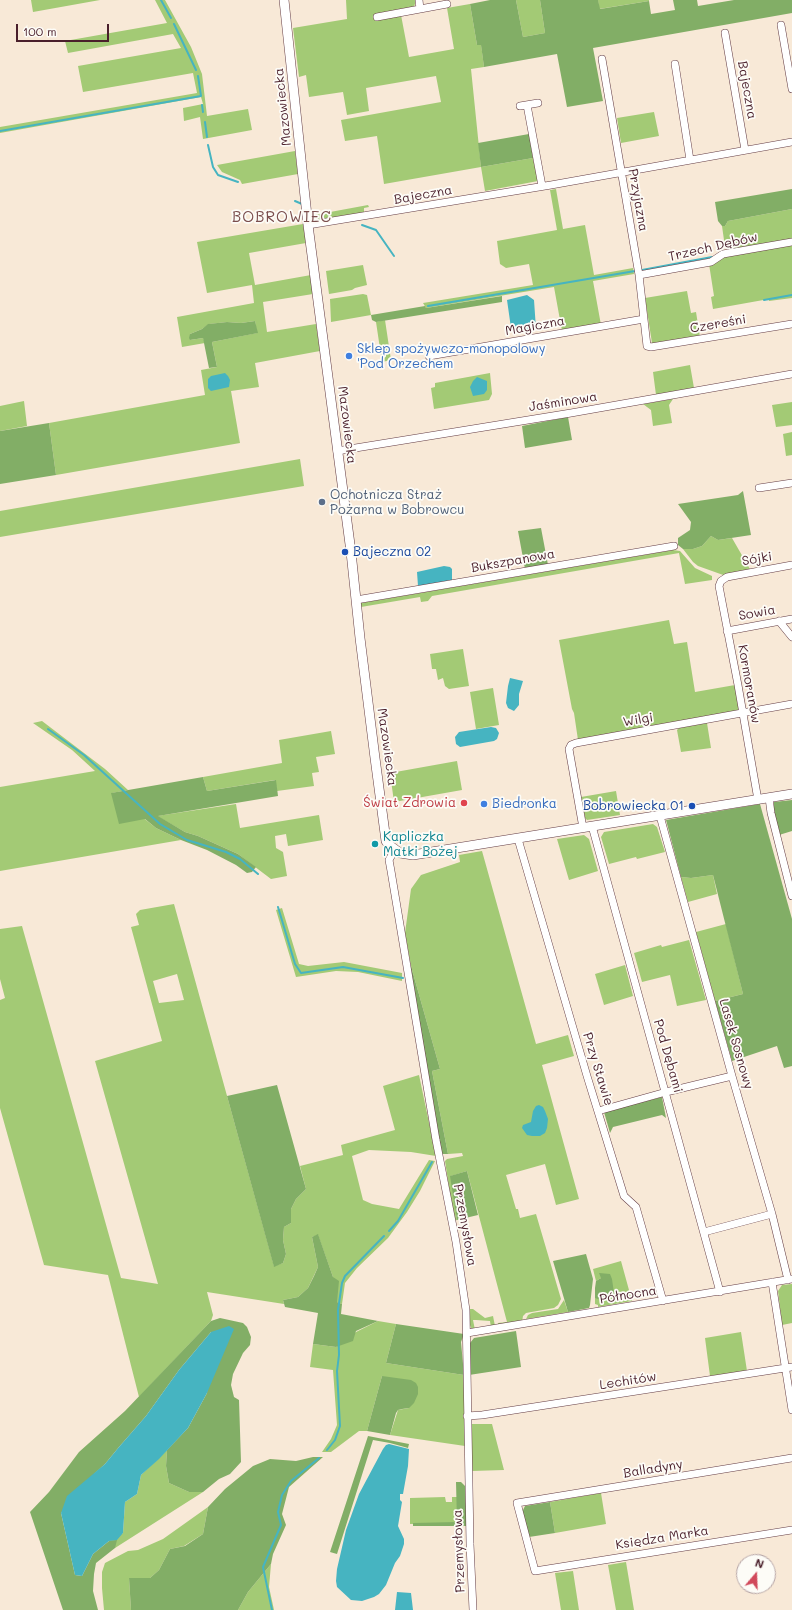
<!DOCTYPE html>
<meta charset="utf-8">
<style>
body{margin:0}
#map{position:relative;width:792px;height:1610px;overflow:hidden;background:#f8e9d7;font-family:Mali,sans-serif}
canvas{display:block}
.north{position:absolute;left:736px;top:1554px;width:40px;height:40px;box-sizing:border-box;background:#fdfcf7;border:1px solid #b5a4a5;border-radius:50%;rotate:19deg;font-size:11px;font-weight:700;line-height:16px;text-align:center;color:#4a1f2b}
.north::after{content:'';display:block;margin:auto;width:14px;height:18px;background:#d1495b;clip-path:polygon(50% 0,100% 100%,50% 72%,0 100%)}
.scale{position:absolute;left:16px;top:24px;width:93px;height:18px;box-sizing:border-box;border:2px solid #4a1f2b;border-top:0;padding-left:5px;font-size:12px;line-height:14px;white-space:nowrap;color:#4a1f2b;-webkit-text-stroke:3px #fdfcf7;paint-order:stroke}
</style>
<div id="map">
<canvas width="792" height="1610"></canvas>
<div class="north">N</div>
<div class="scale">100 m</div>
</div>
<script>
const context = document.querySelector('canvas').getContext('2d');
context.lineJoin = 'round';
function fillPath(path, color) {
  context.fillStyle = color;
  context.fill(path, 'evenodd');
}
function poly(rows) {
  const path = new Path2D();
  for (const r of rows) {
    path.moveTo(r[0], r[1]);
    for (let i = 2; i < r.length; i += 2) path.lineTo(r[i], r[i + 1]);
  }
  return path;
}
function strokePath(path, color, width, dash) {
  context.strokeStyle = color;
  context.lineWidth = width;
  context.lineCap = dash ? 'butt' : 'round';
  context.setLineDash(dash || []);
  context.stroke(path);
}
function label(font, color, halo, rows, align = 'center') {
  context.font = font + ' Mali,sans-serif';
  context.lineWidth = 3.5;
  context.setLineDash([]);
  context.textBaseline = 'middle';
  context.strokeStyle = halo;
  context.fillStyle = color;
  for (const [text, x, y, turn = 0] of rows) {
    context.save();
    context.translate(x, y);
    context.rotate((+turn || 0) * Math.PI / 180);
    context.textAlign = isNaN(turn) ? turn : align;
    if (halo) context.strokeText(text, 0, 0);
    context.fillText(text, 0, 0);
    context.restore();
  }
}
fillPath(poly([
 [31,0,100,0,33,12],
 [155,0,165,0,191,47,202,74,207,116,248,109,252,130,203,139,200,117,184,121,183,108,203,104,201,97,0,133,0,127,197,93,193,73,83,92,78,66,181,48,173,34,68,53,65,41,167,23],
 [346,0,416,0,414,7,374,15,375,19,401,15,409,57,454,49,447,8,470,4,477,45,481,44,484,67,471,69,481,167,533,158,538,181,485,191,481,167,384,184,377,136,345,141,341,120,441,102,436,76,366,88,369,111,347,115,343,92,309,97,306,75,299,77,293,28,347,19],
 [516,0,540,0,545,33,523,37],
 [598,0,649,0,649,1,599,9],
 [654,112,659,136,621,143,617,118],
 [295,151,298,174,242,184,240,180,222,172,217,165],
 [556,189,563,229,585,225,594,275,633,268,634,274,593,281,601,325,562,331,554,287,426,308,423,303,533,285,529,264,506,268,500,264,497,241,557,230,550,190],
 [368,205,369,207,364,208,364,214,320,221,316,220,314,215],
 [792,209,792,239,728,250,725,247,722,226,725,226,728,221],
 [303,224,306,243,249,253,255,285,311,275,313,294,263,302,267,332,316,324,320,351,255,363,259,387,231,391,240,443,56,475,49,423,205,395,201,370,217,367,212,342,257,333,255,321,241,323,227,322,209,324,202,329,190,334,190,340,203,338,205,343,182,347,177,317,254,303,252,285,207,293,197,242],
 [792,245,792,298,769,301,769,299,713,309,711,297,714,296,709,264,724,256],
 [363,265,367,285,355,288,352,290,329,294,326,271],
 [687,291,691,313,696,312,700,337,657,345,652,343,645,298],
 [363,294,367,295,371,315,331,322,330,299],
 [385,320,391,360,382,362,376,322],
 [690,365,694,388,656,395,653,372],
 [490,373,492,394,489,400,434,409,431,388,435,387,435,383],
 [673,399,669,405,672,423,653,426,651,410,643,404],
 [24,401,27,426,0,431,0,406],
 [792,402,792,425,776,427,772,405],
 [792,432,792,455,786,456,783,434],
 [300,459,304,486,0,537,0,511],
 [711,536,718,540,732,538,751,571,726,576,698,566,693,562,683,549,693,549,702,546],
 [673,550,680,551,695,568,712,576,712,580,685,584,679,553,432,596,428,601,421,602,420,597,361,607,361,603],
 [669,620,674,644,687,642,695,692,735,685,740,713,578,740,574,713,572,709,559,640],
 [463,649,469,686,449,689,445,686,443,678,438,680,436,669,432,669,430,654],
 [493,688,499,725,476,729,470,692],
 [42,721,105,769,128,790,112,793,156,828,181,840,0,871,0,787,95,771,72,750,33,723],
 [707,723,711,748,681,752,677,730,679,728],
 [331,731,335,754,316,757,319,772,312,773,314,786,277,791,275,780,207,791,203,777,282,763,279,740],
 [457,761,462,790,394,802,390,773],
 [616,791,620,815,587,820,585,818,581,797],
 [236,804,240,828,319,815,323,840,288,846,286,834,275,836,276,848,283,852,287,876,271,879,238,854,198,836,185,832,157,816],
 [653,824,657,827,665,852,637,859,636,857,609,864,601,837,604,832],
 [584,835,589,839,598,871,569,880,557,839],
 [482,851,536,1044,568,1035,574,1056,542,1065,579,1199,556,1205,545,1164,506,1175,516,1209,518,1209,520,1218,536,1214,561,1299,558,1305,554,1308,526,1313,523,1316,522,1322,498,1325,498,1323,507,1322,467,1171,451,1176,457,1220,454,1221,445,1161,447,1159,463,1156,462,1153,448,1154,432,1071,440,1069,411,966,405,933,411,889,421,875,460,862,459,855],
 [713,875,717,894,688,902,681,877,691,878],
 [174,904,274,1266,283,1263,286,1254,283,1240,284,1227,291,1223,291,1209,296,1199,306,1189,300,1166,343,1155,341,1145,395,1130,383,1086,419,1075,436,1156,411,1152,369,1150,352,1156,363,1200,372,1204,399,1209,429,1160,435,1161,420,1191,407,1212,388,1238,357,1268,345,1283,342,1304,337,1302,333,1277,318,1235,312,1237,318,1267,308,1288,298,1297,283,1300,284,1304,207,1292,213,1315,211,1321,139,1397,108,1275,44,1265,0,1108,0,1000,5,998,0,979,0,929,22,926,121,1278,158,1284,95,1061,162,1041,131,927,139,925,136,914,140,910],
 [177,974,184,1000,159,1003,153,981],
 [282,908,299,964,308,966,344,962,402,973,402,981,358,972,336,971,296,977,276,910],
 [726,924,743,994,715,1001,696,932],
 [689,940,706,1000,677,1006,670,975,642,982,634,953,661,945,662,947],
 [625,965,633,996,604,1005,595,974],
 [621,1261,632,1301,598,1307,598,1305,595,1304,595,1298,611,1295,614,1293,601,1278,596,1281,593,1269],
 [792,1284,792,1323,782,1325,778,1291,782,1285],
 [564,1300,568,1312,526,1319,528,1315,532,1313,558,1309],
 [469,1309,473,1309,485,1318,493,1316,495,1326,491,1328,490,1321,476,1320,473,1320,475,1330,472,1330,470,1325],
 [378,1321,396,1324,386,1363,464,1375,465,1446,390,1435,398,1410,409,1408,382,1376,367,1431,359,1431,331,1452,322,1452,331,1439,337,1425,333,1370,310,1367,313,1344,336,1347,356,1332],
 [741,1332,747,1371,710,1376,705,1338],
 [471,1424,492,1424,504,1470,472,1471],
 [167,1450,166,1466,169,1483,189,1492,203,1492,115,1548,109,1541,123,1533,125,1502,137,1494,141,1475],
 [601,1493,606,1524,555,1533,550,1502],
 [445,1497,446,1502,452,1502,452,1497,457,1497,457,1523,410,1524,410,1498],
 [208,1507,203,1534,184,1546,170,1549,159,1570,150,1578,129,1578,131,1610,104,1610,102,1588,102,1572,105,1563,128,1551,138,1550,163,1539],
 [626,1562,634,1610,616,1610,608,1565],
 [271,1564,269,1587,274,1610,238,1610,248,1592],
 [573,1571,579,1610,561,1610,555,1573]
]), '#a3ca75');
fillPath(poly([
 [490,0,516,0,523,37,545,33,540,0,598,0,600,9,649,1,651,14,675,10,673,0,697,0,698,6,734,0,792,0,792,13,593,48,603,101,567,107,557,54,484,67,481,45,477,45,470,4],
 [529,134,533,158,481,167,478,143],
 [792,189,792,209,728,221,725,226,722,226,718,221,715,202],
 [502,296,502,302,376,322,372,320,371,315,425,306,426,308],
 [255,321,258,333,212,342,217,367,209,368,203,338,190,340,189,338,190,334,202,329,208,324,227,322,241,323],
 [568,417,572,440,525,448,522,426],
 [49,423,56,475,0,484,0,431],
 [743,491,751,535,718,540,711,536,702,546,693,549,683,549,678,545,678,538,690,530,691,522,678,504,738,495],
 [541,528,548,565,525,569,518,531],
 [203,777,207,791,276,780,278,796,158,816,185,832,198,836,238,854,256,867,252,872,247,873,236,865,207,850,181,840,156,828,145,819,119,824,111,793],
 [792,800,792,831,779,835,773,811,774,802],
 [760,804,792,919,792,1066,784,1068,777,1046,732,1061,715,1001,743,994,713,875,691,878,681,877,666,820],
 [411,966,440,1069,432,1071,448,1154,442,1154,408,967],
 [277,1085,306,1189,296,1199,291,1209,291,1223,284,1227,283,1240,286,1254,283,1263,274,1267,227,1096],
 [662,1097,666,1118,662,1115,613,1127,610,1133,604,1112],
 [467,1171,478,1215,457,1220,450,1176],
 [318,1234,333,1277,339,1281,337,1302,342,1304,341,1314,378,1321,356,1331,353,1341,336,1347,313,1344,318,1313,285,1307,283,1300,298,1297,308,1288,314,1276,318,1267,312,1237],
 [586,1254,593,1279,590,1305,589,1308,568,1312,553,1261],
 [599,1273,610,1274,612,1279,614,1293,611,1295,598,1299,595,1298,595,1288,596,1281,601,1278],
 [220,1318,243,1323,247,1327,251,1337,250,1345,243,1353,233,1374,231,1385,234,1397,239,1400,241,1462,230,1474,219,1479,203,1492,189,1492,169,1483,166,1466,167,1450,188,1428,207,1393,211,1332,179,1370,146,1416,119,1447,105,1464,93,1475,61,1513,75,1575,82,1576,93,1554,109,1541,117,1540,115,1548,96,1563,94,1574,93,1591,98,1610,63,1610,30,1512,49,1492,79,1452,125,1411,211,1321],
 [396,1324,464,1334,461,1342,464,1375,386,1363],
 [516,1331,521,1367,469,1375,470,1343,474,1338],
 [382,1376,411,1380,416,1383,418,1387,418,1394,414,1403,409,1408,402,1409,398,1410,396,1413,390,1435,367,1431],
 [368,1436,409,1444,408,1448,390,1443,373,1440,337,1554,330,1552],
 [313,1457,323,1457,289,1487,282,1514,286,1525,273,1554,271,1564,248,1592,238,1610,131,1610,129,1578,150,1578,159,1570,170,1549,185,1546,203,1534,208,1507,225,1489,253,1466,270,1459,296,1461],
 [456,1482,461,1482,465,1486,467,1526,413,1526,413,1523,457,1522],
 [550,1502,555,1533,529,1537,522,1512,525,1506]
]), '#82ae66');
fillPath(poly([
 [527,295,534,300,536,329,517,333,511,328,507,300],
 [225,373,228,376,230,380,229,387,211,391,208,388,208,379,211,376],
 [477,377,487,381,487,390,484,394,473,396,470,387,473,381],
 [444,566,450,567,452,569,452,580,418,586,417,572],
 [510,678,523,681,519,694,519,705,514,711,508,708,506,703,508,686],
 [491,727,496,728,499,733,497,739,494,741,460,747,456,744,455,737,459,732],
 [539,1105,543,1107,545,1111,548,1119,547,1128,545,1133,540,1136,532,1136,527,1135,522,1128,523,1125,531,1122,533,1111,536,1106],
 [229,1326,234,1329,207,1393,188,1428,159,1459,141,1475,137,1494,125,1502,123,1533,117,1540,109,1541,93,1554,82,1576,75,1575,61,1513,67,1496,105,1464,119,1447,146,1416,179,1370,211,1332],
 [389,1444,409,1449,408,1466,403,1494,400,1494,400,1500,402,1502,398,1526,404,1539,404,1544,400,1556,395,1563,386,1585,379,1594,374,1597,362,1601,351,1600,337,1587,336,1581,337,1569,346,1530,359,1494,383,1449,386,1445],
 [397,1592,411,1593,413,1610,395,1610]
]), '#46b4c1');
strokePath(poly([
 [161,0,171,18],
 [174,24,196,70],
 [202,105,203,112],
 [205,122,207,137],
 [0,131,201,96,198,76],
 [208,145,213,167,218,175,238,182],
 [295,201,302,204],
 [362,225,376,230,394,256],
 [642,270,712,257],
 [764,300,792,295],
 [428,306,635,271],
 [48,729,84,755,160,824,187,840,226,852,240,859,258,874],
 [278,907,295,964,301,973,343,967,403,978],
 [389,1231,398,1221,432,1162],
 [327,1450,335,1440,340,1426,337,1371,339,1355,338,1310,342,1283,345,1276,384,1236],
 [272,1610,263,1567,281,1525,278,1512,282,1495,291,1481,319,1458]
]), '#46b4c1', 2);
const minor = poly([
 [419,0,420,9],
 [377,17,447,4],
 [781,25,792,89],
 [725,33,745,150],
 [602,59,639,275,647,346,651,347,792,324],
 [675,64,690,160],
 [527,105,542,186],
 [520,106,538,103],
 [308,225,551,185,792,142],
 [639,275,711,262,723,254,792,242],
 [429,356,644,319],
 [337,451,571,413,792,374],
 [759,488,792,483],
 [356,600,674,546],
 [779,621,792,637],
 [727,631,792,619],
 [769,798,771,813,792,896],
 [758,800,738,685,719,586,721,581,727,577,792,565],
 [660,816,732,1076,772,1214,788,1280],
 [592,826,720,1292],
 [583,828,569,749,571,745,576,743,792,704],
 [518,839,587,1076,624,1196,636,1207,663,1301],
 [394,851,389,860,391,871,436,1140,456,1242,466,1310,470,1544,473,1610],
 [598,1111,666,1092,732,1076],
 [704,1232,772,1214],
 [772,1282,792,1410],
 [467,1333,792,1279],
 [467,1416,482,1415,792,1367],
 [792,1458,517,1503,535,1571,792,1530]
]);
const tertiary = poly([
 [284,0,308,225,351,552,360,638,375,758,386,841,389,845,400,853,413,855,792,794]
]);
strokePath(minor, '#643d45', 8);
strokePath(tertiary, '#643d45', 10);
strokePath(minor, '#fff', 7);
strokePath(tertiary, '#fff', 9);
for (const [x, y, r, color] of [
 [349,356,4,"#3f7fe0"],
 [322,502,4,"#5c6f8a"],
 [345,552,4,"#1a4fb4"],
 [464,803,4,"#e0444e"],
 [484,804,4,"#3f7fe0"],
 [692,806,4,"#1a4fb4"],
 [375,844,4,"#0f9aa8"]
]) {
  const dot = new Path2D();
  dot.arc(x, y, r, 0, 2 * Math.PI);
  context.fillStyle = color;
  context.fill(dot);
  strokePath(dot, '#fdfcf7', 1.5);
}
label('13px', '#4a1f2b', '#fdfcf7', [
 ["Bajeczna",747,90,80],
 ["Mazowiecka",283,107,-96],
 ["Bajeczna",423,195,-10],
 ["Przyjazna",638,200,80],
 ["Trzech Dębów",713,247,-13],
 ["Czereśni",718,324,-10],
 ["Magiczna",535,326,-10],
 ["Jaśminowa",563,402,-9],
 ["Mazowiecka",347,425,83],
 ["Sójki",757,559,-10],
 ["Bukszpanowa",513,561,-10],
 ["Sowia",757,613,-10],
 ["Kormoranów",749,684,80],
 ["Wilgi",638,720,-10],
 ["Mazowiecka",387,747,82],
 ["Lasek Sosnowy",736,1044,74],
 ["Pod Dębami",668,1056,74],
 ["Przy Stawie",598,1069,73],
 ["Przemysłowa",465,1225,80],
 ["Północna",628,1295,-9],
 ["Lechitów",628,1381,-9],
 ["Balladyny",653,1469,-9],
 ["Księdza Marka",662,1538,-9],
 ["Przemysłowa",459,1551,-92]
]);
label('13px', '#366cbe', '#fdfcf7', [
 ["Sklep spożywczo-monopolowy",357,349],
 ["'Pod Orzechem",357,364],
 ["Biedronka",492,804]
], 'left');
label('13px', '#4e5e75', '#fdfcf7', [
 ["Ochotnicza Straż",330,495],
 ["Pożarna w Bobrowcu",330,510]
], 'left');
label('13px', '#164399', '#fdfcf7', [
 ["Bajeczna 02",353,552],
 ["Bobrowiecka 01",684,806,"right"]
], 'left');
label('13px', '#be3a42', '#fdfcf7', [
 ["Świat Zdrowia",456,803]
], 'right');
label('13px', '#0d838f', '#fdfcf7', [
 ["Kapliczka",383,837],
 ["Matki Bożej",383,852]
], 'left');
context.letterSpacing = '1px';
label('15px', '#7b4e4d', '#fdfcf7', [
 ["BOBROWIEC",282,217]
]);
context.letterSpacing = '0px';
</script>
